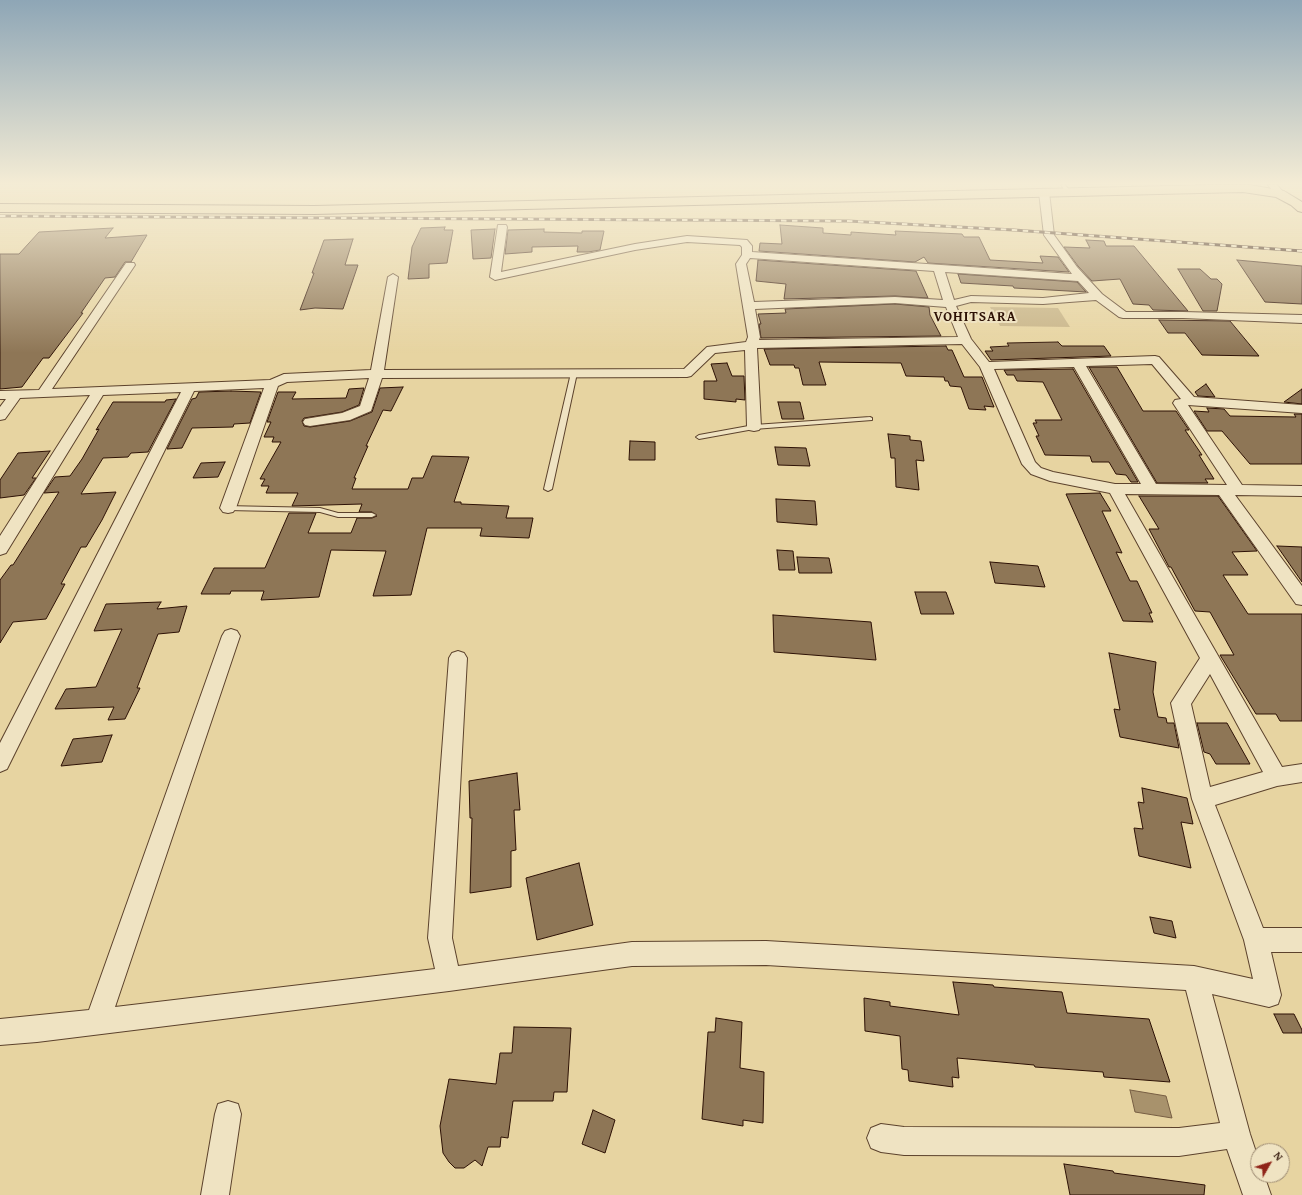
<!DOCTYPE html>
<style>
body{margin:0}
#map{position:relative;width:1302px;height:1195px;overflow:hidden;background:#e7d4a1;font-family:"Gentium Book Plus",serif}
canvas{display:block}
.north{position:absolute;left:1250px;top:1143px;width:40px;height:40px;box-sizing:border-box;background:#efe3c2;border:1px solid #a18f76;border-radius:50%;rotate:51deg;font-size:11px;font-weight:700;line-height:16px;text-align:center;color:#2d1105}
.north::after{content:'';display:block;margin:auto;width:14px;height:18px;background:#8f2418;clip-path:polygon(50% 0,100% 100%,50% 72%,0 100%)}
</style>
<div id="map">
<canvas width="1302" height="1195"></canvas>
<div class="north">N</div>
</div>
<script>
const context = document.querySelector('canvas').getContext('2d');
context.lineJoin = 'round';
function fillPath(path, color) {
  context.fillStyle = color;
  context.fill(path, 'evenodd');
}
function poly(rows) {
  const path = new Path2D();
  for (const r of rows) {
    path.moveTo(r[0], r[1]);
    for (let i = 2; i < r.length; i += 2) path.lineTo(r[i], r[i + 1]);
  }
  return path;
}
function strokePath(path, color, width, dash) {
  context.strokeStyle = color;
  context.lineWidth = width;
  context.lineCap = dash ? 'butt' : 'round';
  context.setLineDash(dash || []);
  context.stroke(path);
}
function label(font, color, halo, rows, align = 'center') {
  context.font = font + ' "Gentium Book Plus",serif';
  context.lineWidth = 4;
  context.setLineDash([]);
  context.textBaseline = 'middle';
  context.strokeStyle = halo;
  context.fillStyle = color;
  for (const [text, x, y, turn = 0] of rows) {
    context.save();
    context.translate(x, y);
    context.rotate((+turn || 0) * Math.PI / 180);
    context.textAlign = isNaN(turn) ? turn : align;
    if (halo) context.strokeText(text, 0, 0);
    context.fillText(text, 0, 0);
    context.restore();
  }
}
fillPath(poly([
 [990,307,1058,308,1070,327,1000,326]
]), '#c7b386');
const water = poly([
 [1130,1090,1166,1096,1172,1118,1135,1112,1130,1090]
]);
fillPath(water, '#a8926c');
strokePath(water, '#775e43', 1);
const building = poly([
 [780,225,823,228,823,233,851,235,851,232,896,235,895,231,962,234,964,237,979,237,990,260,1043,263,1040,256,1058,257,1069,272,928,263,924,257,915,262,759,251,760,243,782,244,780,225],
 [445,227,444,230,453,230,447,263,429,264,429,278,408,279,412,247,421,228,445,227],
 [113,228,105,238,147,235,131,262,125,262,115,277,105,278,81,313,83,313,49,358,43,358,22,387,0,389,0,254,19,254,39,232,113,228],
 [495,229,491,258,473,259,471,230,495,229],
 [544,229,544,232,582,233,582,231,604,231,600,250,588,252,577,252,578,246,532,247,532,252,505,254,508,230,544,229],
 [353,239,345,265,358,265,343,309,315,308,300,310,314,273,312,273,324,240,353,239],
 [1086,240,1104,241,1106,246,1134,246,1188,311,1153,310,1149,305,1133,304,1120,279,1092,281,1078,266,1064,247,1090,248,1086,240],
 [758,260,916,271,928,298,895,296,784,299,786,284,756,281,758,260],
 [1237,260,1302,266,1302,304,1265,302,1237,260],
 [1178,269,1200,269,1211,279,1217,279,1222,284,1217,311,1203,311,1178,269],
 [958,274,1077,282,1086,292,1014,288,1013,286,961,283,958,274],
 [895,304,929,307,930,315,941,336,761,338,759,324,761,324,758,314,786,313,785,309,895,304],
 [1159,320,1230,321,1259,356,1202,355,1185,333,1168,333,1159,320],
 [1058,342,1062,346,1104,346,1111,356,991,360,985,351,993,351,990,347,1009,346,1007,343,1058,342],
 [946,346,948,350,952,350,964,377,982,377,994,407,984,406,986,410,969,409,961,387,950,386,948,381,945,381,944,377,906,376,901,363,819,362,826,385,803,385,799,368,795,368,794,365,770,365,764,349,946,346],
 [727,363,732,376,744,376,745,400,736,399,736,402,704,399,704,381,717,381,711,364,727,363],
 [1089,367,1117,367,1143,411,1176,411,1189,430,1185,430,1202,455,1199,455,1214,479,1205,479,1208,483,1157,483,1089,367],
 [1073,369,1138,482,1131,482,1126,475,1116,474,1109,462,1092,462,1090,456,1045,455,1036,436,1039,436,1033,423,1037,423,1035,420,1062,420,1043,382,1017,381,1014,375,1007,375,1004,370,1073,369],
 [1206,384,1215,397,1198,396,1195,392,1206,384],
 [403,387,391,411,383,410,366,446,368,446,354,478,356,478,352,489,408,489,412,478,423,478,432,456,469,457,454,502,461,502,461,504,509,506,506,518,533,518,529,538,480,536,482,528,427,528,411,595,373,596,386,551,331,550,319,597,261,600,264,591,231,591,230,594,201,594,214,568,265,568,289,513,316,513,308,533,351,533,357,518,372,518,377,516,372,512,359,512,362,504,292,506,298,493,266,493,269,486,261,486,265,479,260,479,281,442,272,442,274,437,264,437,271,422,267,422,278,392,296,392,292,399,346,398,349,389,364,388,359,405,342,412,304,418,302,421,304,426,310,427,350,421,372,412,380,388,403,387],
 [1302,389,1302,404,1284,402,1302,389],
 [231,391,261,392,250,423,234,424,233,427,192,428,182,448,167,449,192,399,196,398,199,392,231,391],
 [176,399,148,452,131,453,128,457,103,458,81,494,116,492,102,520,86,547,81,547,61,584,65,584,46,619,13,622,0,643,0,580,11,565,13,565,59,492,44,493,55,477,70,476,82,459,99,429,96,430,113,402,165,402,166,400,176,399],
 [778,402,800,402,804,419,782,419,778,402],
 [1207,408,1224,409,1230,416,1296,417,1294,414,1302,414,1302,464,1250,464,1222,431,1207,431,1194,411,1209,412,1207,408],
 [888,434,910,436,910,440,921,441,924,461,916,460,919,490,896,487,895,458,891,458,888,434],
 [630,441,655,442,655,460,629,460,630,441],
 [775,447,806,448,810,466,778,465,775,447],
 [50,451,32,478,36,478,24,495,0,498,0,480,18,453,50,451],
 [225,462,218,477,193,478,201,463,225,462],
 [1100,493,1111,511,1102,511,1122,553,1116,552,1130,581,1137,581,1152,613,1149,613,1153,622,1123,621,1066,494,1100,493],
 [1139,496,1218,496,1228,510,1257,551,1232,552,1248,575,1223,575,1248,614,1302,614,1302,721,1280,721,1276,714,1256,714,1220,655,1234,655,1210,612,1195,611,1171,567,1169,567,1149,529,1159,529,1139,496],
 [776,499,815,501,817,525,777,522,776,499],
 [1277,546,1302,547,1302,582,1277,546],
 [777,550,793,551,795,570,779,570,777,550],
 [797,557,829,558,832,573,799,573,797,557],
 [990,562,1038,566,1045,587,995,583,990,562],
 [915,592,946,592,954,614,921,614,915,592],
 [161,602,157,609,187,606,179,632,158,634,137,688,140,688,125,719,108,720,114,707,55,709,66,689,96,687,122,629,94,631,106,604,161,602],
 [773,615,871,622,876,660,774,652,773,615],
 [1109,653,1156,662,1153,692,1158,717,1166,718,1167,723,1174,723,1179,748,1120,737,1114,709,1120,710,1109,653],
 [1197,723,1227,723,1250,764,1216,764,1210,754,1204,752,1197,723],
 [112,735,102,762,61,766,73,739,112,735],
 [517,773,520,810,514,810,516,850,511,851,511,887,470,893,472,818,470,818,469,781,517,773],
 [1142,788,1187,798,1193,824,1181,822,1191,868,1139,856,1134,828,1143,829,1138,802,1144,803,1142,788],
 [579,863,593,925,537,940,526,878,579,863],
 [1150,917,1172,921,1176,938,1154,933,1150,917],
 [953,982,993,985,994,987,1062,992,1067,1013,1149,1019,1170,1082,1104,1077,1103,1072,1035,1067,1034,1065,957,1058,959,1078,952,1077,953,1087,909,1081,908,1070,902,1069,900,1036,865,1031,864,998,890,1002,890,1006,959,1015,953,982],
 [1274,1014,1294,1014,1302,1030,1302,1033,1283,1033,1274,1014],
 [716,1018,742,1022,740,1068,764,1072,763,1123,743,1120,743,1126,702,1119,708,1032,715,1032,716,1018],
 [514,1027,571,1028,567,1092,554,1092,553,1101,513,1101,508,1138,501,1137,500,1147,488,1147,482,1166,475,1160,464,1168,455,1168,449,1162,443,1153,440,1126,449,1079,496,1084,500,1053,512,1053,514,1027],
 [593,1110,615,1120,605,1153,582,1144,593,1110],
 [1064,1164,1113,1171,1114,1173,1205,1185,1204,1195,1070,1195,1064,1164]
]);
fillPath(building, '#8e7656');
strokePath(building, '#2d1105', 1);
const service = poly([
 [1061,185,1065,185,1070,191,1070,192,1066,192,1061,185],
 [574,371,577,373,552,489,548,491,544,489,571,373,574,371],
 [870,417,872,418,872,420,754,429,699,439,696,437,699,435,754,425,870,417],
 [225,506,320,508,338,513,372,513,376,515,372,517,338,517,320,512,228,510,224,508,225,506]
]);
const minor = poly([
 [1268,185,1277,185,1285,194,1283,196,1277,196,1268,185],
 [1044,189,1049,192,1054,235,1077,267,1102,294,1126,312,1183,312,1302,315,1302,323,1183,318,1123,318,1119,317,1096,300,1043,304,971,302,956,306,971,339,989,362,1155,356,1159,357,1194,397,1302,405,1302,413,1188,405,1242,485,1302,486,1302,496,1235,495,1302,586,1302,605,1296,604,1219,495,1125,494,1282,767,1302,764,1302,782,1277,786,1215,805,1263,928,1302,928,1302,952,1271,952,1281,995,1278,1004,1269,1007,1212,994,1250,1134,1258,1158,1258,1175,1264,1175,1271,1195,1243,1195,1227,1149,1179,1156,904,1155,881,1152,871,1148,867,1138,871,1128,881,1124,904,1127,1179,1128,1220,1123,1186,990,766,965,632,966,449,991,37,1042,0,1045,0,1019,89,1010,222,636,225,631,231,629,237,631,240,636,115,1007,435,969,428,938,449,658,452,653,458,651,464,653,467,658,452,938,458,966,632,942,766,941,1194,966,1253,979,1244,940,1192,799,1171,703,1200,658,1110,493,1050,481,1031,474,1022,464,980,367,962,344,757,348,761,427,759,430,754,431,749,430,747,427,745,350,715,353,691,376,687,377,382,378,371,411,350,420,310,426,305,425,303,422,305,419,342,413,360,406,369,378,287,382,278,386,236,508,233,512,228,513,223,512,220,508,264,388,194,391,7,769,0,772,0,743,181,392,103,395,6,553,0,555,0,536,90,395,20,398,5,419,0,420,0,407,6,399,0,399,0,391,39,390,126,263,134,263,135,265,52,389,270,380,284,374,371,370,388,277,393,274,398,277,384,370,684,369,707,347,746,342,748,337,736,264,742,255,742,247,740,245,687,242,635,250,495,280,490,277,498,225,506,225,507,227,501,272,635,244,687,236,747,240,752,246,752,252,1072,274,1044,235,1039,192,1044,189],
 [750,258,934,271,943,300,895,297,754,302,746,264,750,258],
 [945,272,1078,281,1089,293,1043,298,971,296,954,300,945,272],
 [895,303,946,307,958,337,759,340,760,337,755,309,895,303],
 [1152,364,1181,399,1175,400,1173,403,1227,485,1156,484,1086,366,1152,364],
 [1074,367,1141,484,1115,484,1053,472,1041,468,1035,462,994,369,1074,367],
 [1210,674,1263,772,1210,787,1191,704,1210,674],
 [228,1101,238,1104,241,1114,229,1195,201,1195,215,1114,218,1104,228,1101]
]);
const primary = poly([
 [1210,185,1250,185,1284,191,1302,202,1302,212,1298,211,1291,205,1276,197,1243,192,314,214,0,212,0,204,314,206,1210,185]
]);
strokePath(service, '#5c422c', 2);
strokePath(minor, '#5c422c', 2);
strokePath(primary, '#2d1105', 2);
fillPath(service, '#efe3c2');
fillPath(minor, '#efe3c2');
fillPath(primary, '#e7d4a1');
const rail = poly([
 [0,216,848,221,1014,230,1302,251]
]);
strokePath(rail, '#2d1105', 3);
strokePath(rail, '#efe3c2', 2, [5.5]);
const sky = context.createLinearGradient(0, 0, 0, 353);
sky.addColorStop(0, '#8ea6b6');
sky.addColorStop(0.52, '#f4ecd5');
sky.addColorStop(1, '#f4ecd500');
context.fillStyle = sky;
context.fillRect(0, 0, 1302, 353);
context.letterSpacing = '1px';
label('bold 14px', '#2d1105', '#efe3c2', [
 ["VOHITSARA",975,317]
]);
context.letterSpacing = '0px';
</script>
